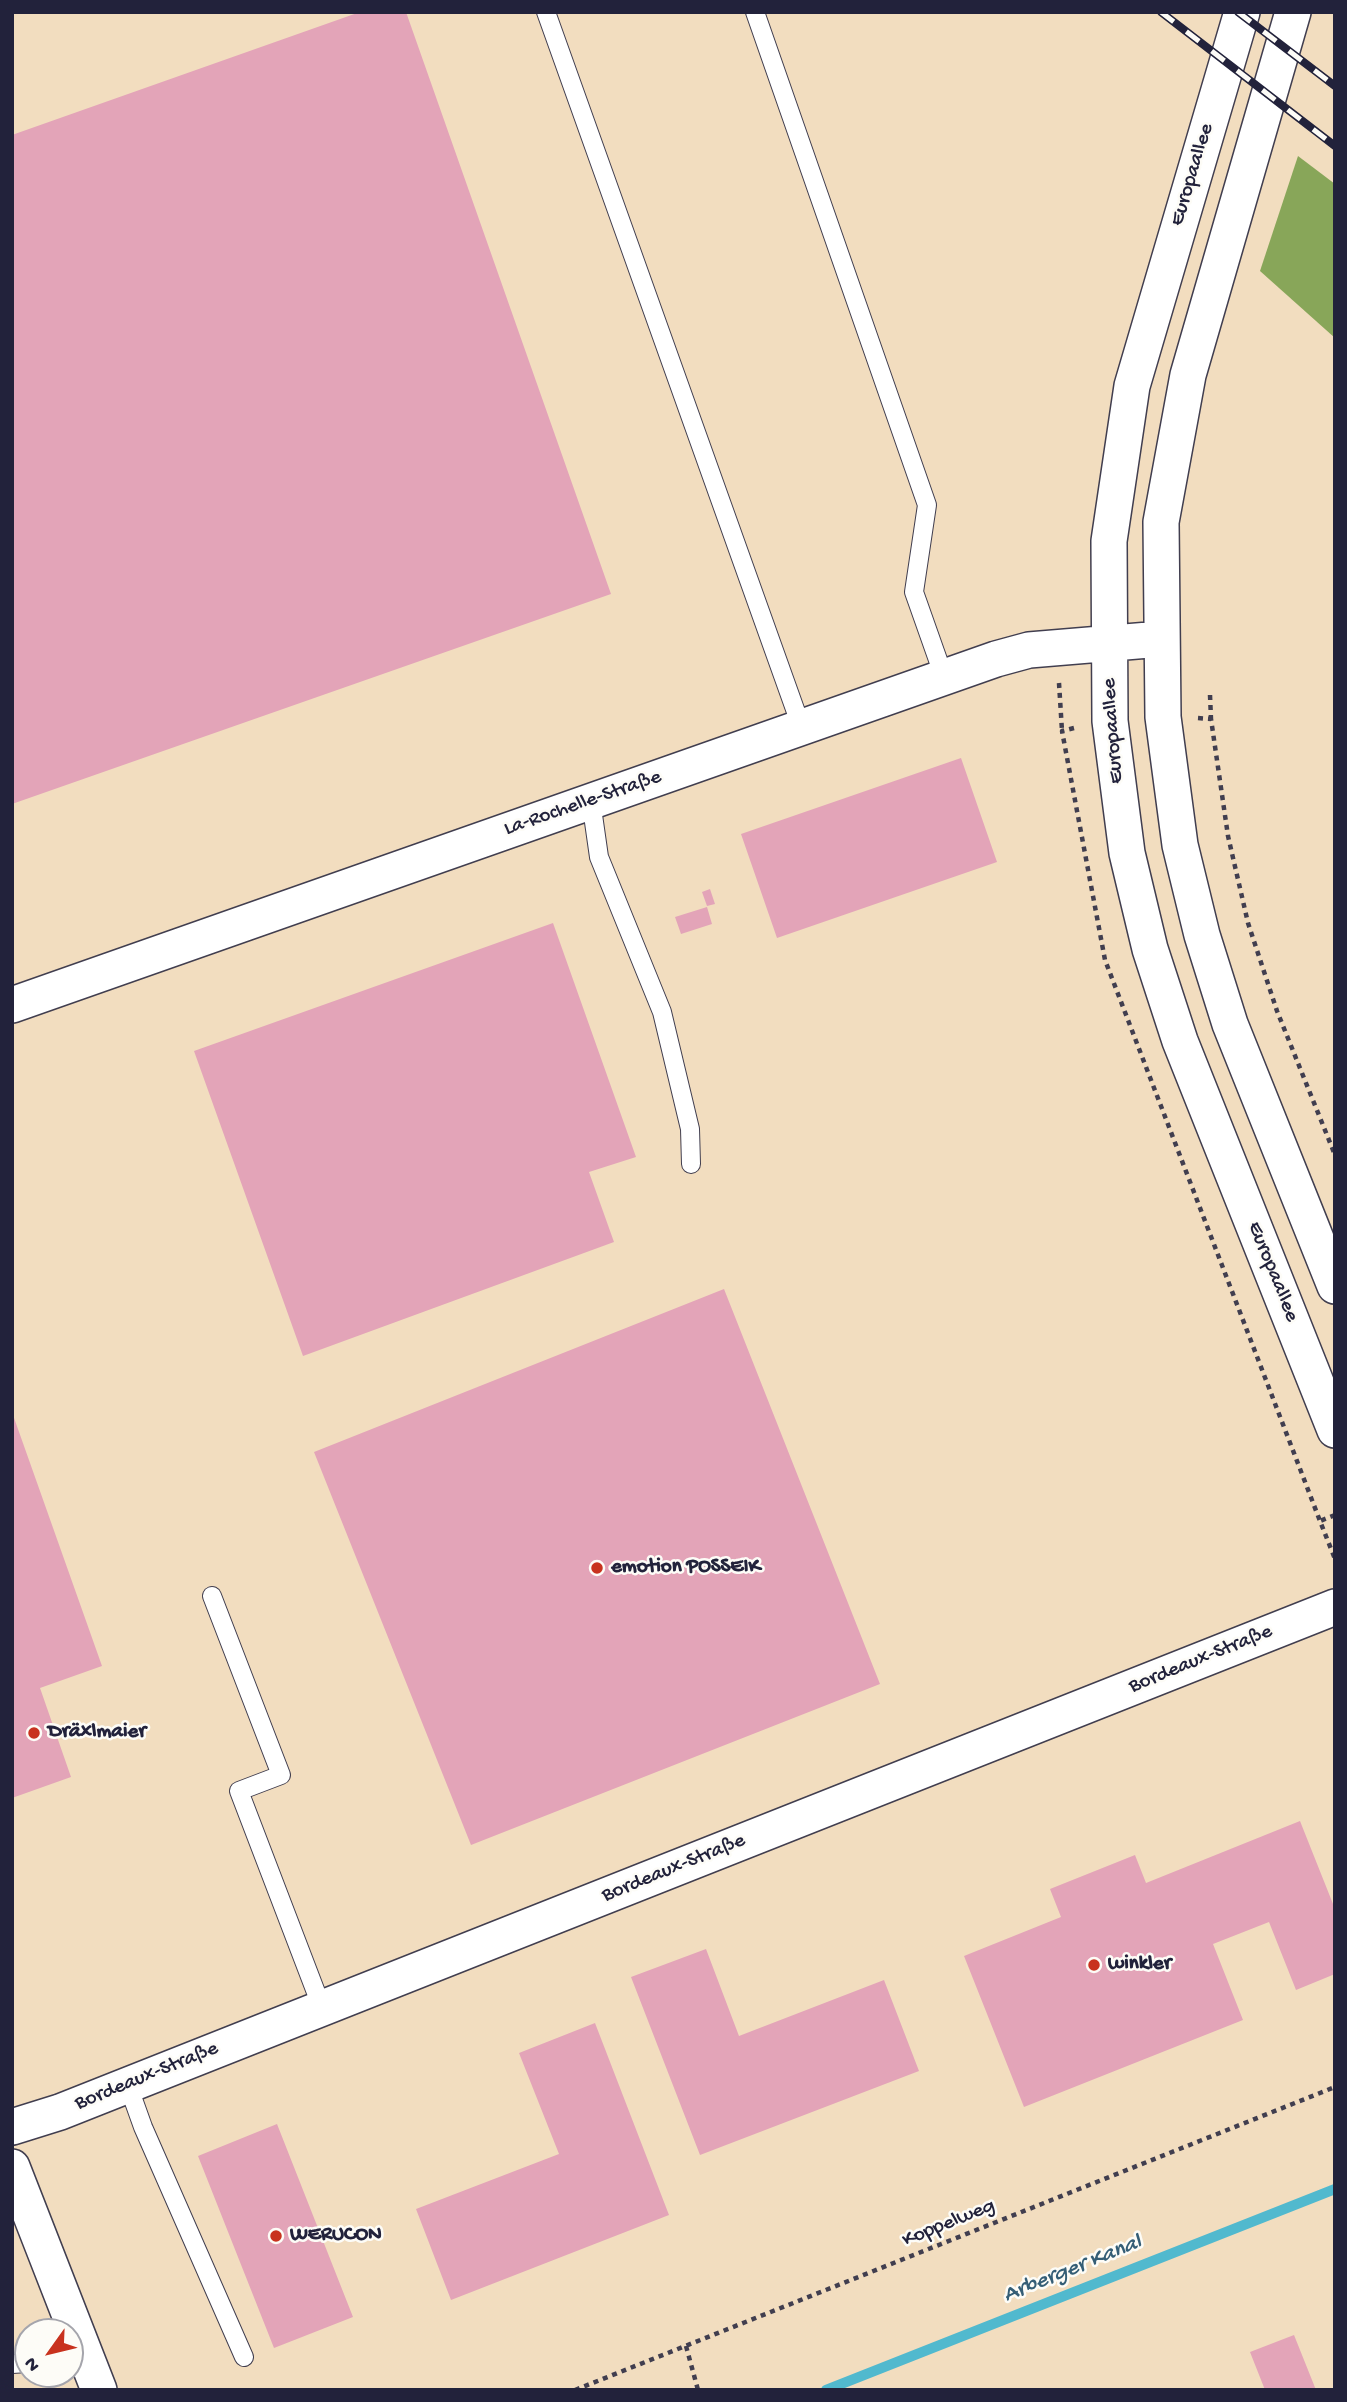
<!DOCTYPE html>
<meta charset="utf-8">
<style>
body{margin:0}
#map{position:relative;width:1347px;height:2402px;overflow:hidden;background:#f2ddbf;font-family:"Gochi Hand",sans-serif}
canvas{display:block}
.frame{position:absolute;inset:0;border:14px solid #22223b;pointer-events:none}
.north{position:absolute;left:14px;top:2318px;width:70px;height:70px;box-sizing:border-box;background:#fdfcf7;border:2px solid #a5a5ac;border-radius:50%;rotate:236deg;font-size:19px;font-weight:700;line-height:28px;text-align:center;color:#22223b}
.north::after{content:'';display:block;margin:auto;width:24px;height:32px;background:#c8321e;clip-path:polygon(50% 0,100% 100%,50% 72%,0 100%)}
</style>
<div id="map">
<canvas width="1347" height="2402"></canvas>
<div class="frame"></div>
<div class="north">N</div>
</div>
<script>
const context = document.querySelector('canvas').getContext('2d');
context.lineJoin = 'round';
function fillPath(path, color) {
  context.fillStyle = color;
  context.fill(path, 'evenodd');
}
function poly(rows) {
  const path = new Path2D();
  for (const r of rows) {
    path.moveTo(r[0], r[1]);
    for (let i = 2; i < r.length; i += 2) path.lineTo(r[i], r[i + 1]);
  }
  return path;
}
function strokePath(path, color, width, dash) {
  context.strokeStyle = color;
  context.lineWidth = width;
  context.lineCap = dash ? 'butt' : 'round';
  context.setLineDash(dash || []);
  context.stroke(path);
}
function label(font, color, halo, rows, align = 'center') {
  context.font = font + ' "Gochi Hand",sans-serif';
  context.lineWidth = 5;
  context.setLineDash([]);
  context.textBaseline = 'middle';
  context.strokeStyle = halo;
  context.fillStyle = color;
  for (const [text, x, y, turn = 0] of rows) {
    context.save();
    context.translate(x, y);
    context.rotate((+turn || 0) * Math.PI / 180);
    context.textAlign = isNaN(turn) ? turn : align;
    if (halo) context.strokeText(text, 0, 0);
    context.fillText(text, 0, 0);
    context.restore();
  }
}
fillPath(poly([
 [1298,156,1335,184,1335,338,1260,271]
]), '#88a659');
strokePath(poly([
 [826,2390,1335,2189]
]), '#51b9ce', 10);
fillPath(poly([
 [360,12,406,12,611,594,12,804,12,135],
 [961,758,997,862,777,938,741,834],
 [710,889,715,904,707,906,702,892],
 [707,907,712,924,681,934,675,917],
 [553,923,636,1157,589,1172,614,1242,303,1356,194,1051],
 [724,1289,880,1684,471,1845,314,1452],
 [13,1415,102,1666,40,1688,71,1777,12,1798],
 [1300,1821,1335,1909,1335,1974,1296,1990,1269,1922,1213,1944,1243,2020,1024,2107,964,1956,1061,1917,1050,1889,1135,1855,1146,1883],
 [706,1949,739,2036,884,1980,919,2071,700,2155,631,1977],
 [595,2023,669,2215,451,2300,416,2209,559,2154,519,2053],
 [277,2124,353,2317,274,2348,198,2156],
 [1294,2335,1316,2390,1265,2390,1250,2352]
]), '#e3a4b8');
const lane = poly([
 [546,12,801,726],
 [755,12,927,505,914,592,944,677],
 [591,801,599,857,662,1012,690,1129,691,1164],
 [212,1596,281,1775,239,1791,322,2008],
 [128,2085,143,2127,244,2357],
 [12,2364,28,2363]
]);
const street = poly([
 [1242,12,1132,386,1109,541,1110,721,1127,853,1150,949,1180,1041,1335,1430],
 [1293,12,1188,375,1161,522,1163,717,1180,845,1202,935,1230,1024,1335,1286],
 [12,1005,996,659,1029,650,1161,639],
 [12,2127,60,2112,1335,1607],
 [12,2167,99,2390]
]);
strokePath(lane, '#413e4f', 20);
strokePath(street, '#413e4f', 38);
strokePath(poly([
 [1059,683,1062,731],
 [1210,695,1211,719],
 [1198,718,1211,719,1228,836,1248,923,1277,1011,1335,1155],
 [1074,728,1062,731,1105,960,1320,1521],
 [1335,1515,1320,1521,1335,1559],
 [686,2346,698,2390],
 [575,2390,1335,2087]
]), '#413e4f', 4.5, [5, 5]);
strokePath(lane, '#fff', 18);
strokePath(street, '#fff', 35);
const rail = poly([
 [1161,12,1335,146],
 [1238,12,1335,86]
]);
strokePath(rail, '#22223b', 8);
strokePath(rail, '#fdfcf7', 5, [16]);
for (const [x, y, r, color] of [
 [597,1568,7,"#c8321e"],
 [34,1733,7,"#c8321e"],
 [1094,1965,7,"#c8321e"],
 [276,2236,7,"#c8321e"]
]) {
  const dot = new Path2D();
  dot.arc(x, y, r, 0, 2 * Math.PI);
  context.fillStyle = color;
  context.fill(dot);
  strokePath(dot, '#fdfcf7', 2.5);
}
label('21px', '#22223b', '#fdfcf7', [
 ["Europaallee",1193,175,-73],
 ["Europaallee",1114,731,-94],
 ["La-Rochelle-Straße",583,804,-19],
 ["Europaallee",1272,1272,68],
 ["Bordeaux-Straße",1201,1660,-22],
 ["Bordeaux-Straße",674,1869,-22],
 ["Bordeaux-Straße",147,2077,-22],
 ["Koppelweg",949,2224,-22]
]);
label('bold 21px', '#22223b', '#fdfcf7', [
 ["emotion POSSEIK",611,1568],
 ["Dräxlmaier",48,1733],
 ["winkler",1108,1965],
 ["WERUCON",290,2236]
], 'left');
label('italic 23px', '#355e76', '#fdfcf7', [
 ["Arberger Kanal",1073,2270,-22]
]);
</script>
